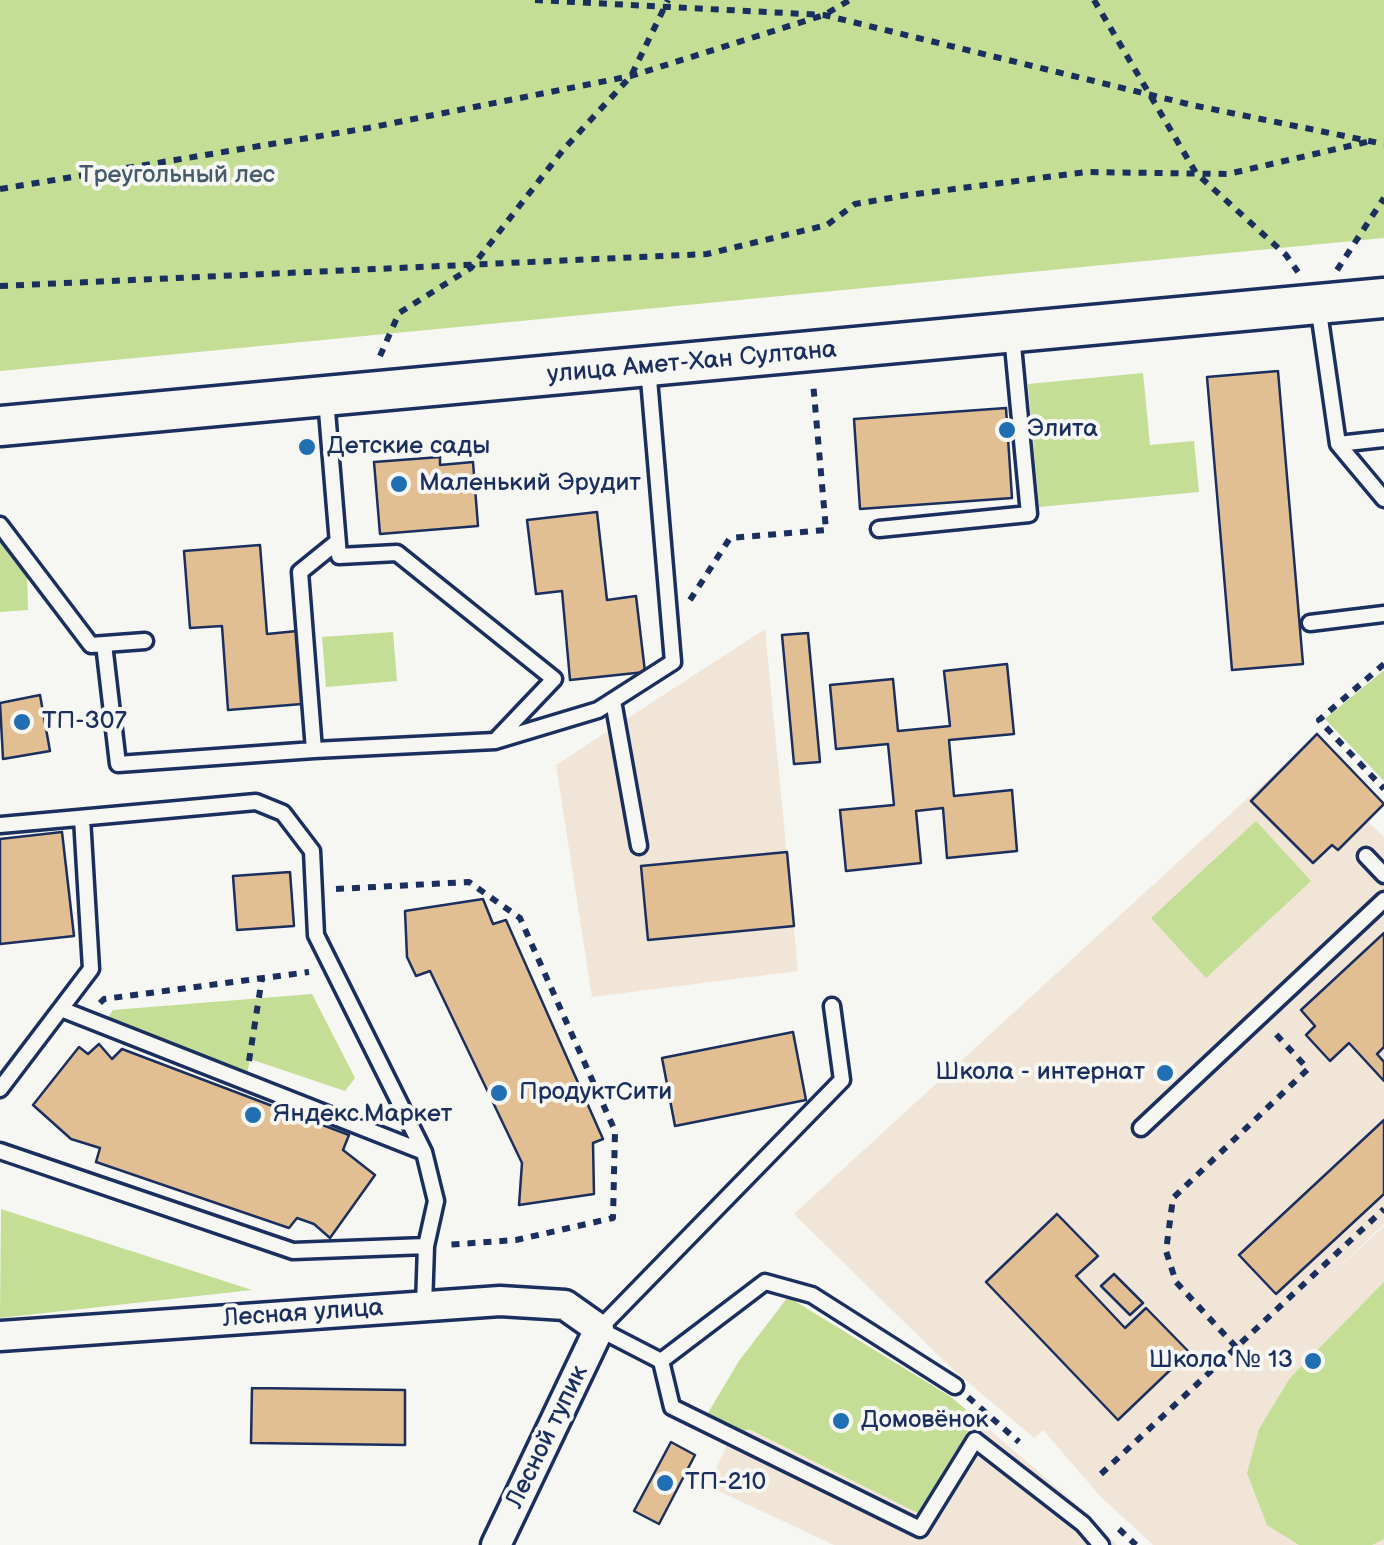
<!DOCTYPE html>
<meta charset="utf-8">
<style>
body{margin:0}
canvas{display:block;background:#f6f6f2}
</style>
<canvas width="1384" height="1545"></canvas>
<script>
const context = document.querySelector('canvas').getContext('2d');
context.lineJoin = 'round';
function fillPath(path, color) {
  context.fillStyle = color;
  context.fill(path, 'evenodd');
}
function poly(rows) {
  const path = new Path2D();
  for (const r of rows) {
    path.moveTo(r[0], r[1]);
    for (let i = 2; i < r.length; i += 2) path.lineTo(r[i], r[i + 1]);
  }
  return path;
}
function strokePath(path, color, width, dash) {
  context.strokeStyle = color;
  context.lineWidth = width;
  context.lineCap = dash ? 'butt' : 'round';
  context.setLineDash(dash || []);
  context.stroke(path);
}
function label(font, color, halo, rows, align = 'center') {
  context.font = font + ' "Balsamiq Sans",sans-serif';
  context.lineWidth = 8;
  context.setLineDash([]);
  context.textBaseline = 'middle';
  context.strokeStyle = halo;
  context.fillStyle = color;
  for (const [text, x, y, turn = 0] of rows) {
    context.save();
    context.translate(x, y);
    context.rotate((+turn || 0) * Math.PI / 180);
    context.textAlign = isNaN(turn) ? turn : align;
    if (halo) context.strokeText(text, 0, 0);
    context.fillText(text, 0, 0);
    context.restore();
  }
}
fillPath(poly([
 [765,629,798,971,592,997,556,765],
 [1308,743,1376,812,1367,821,1384,837,1384,1224,1322,1283,1384,1226,1384,1545,1153,1545,1100,1496,1043,1430,1034,1438,949,1366,794,1214],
 [788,1297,951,1397,1082,1509,1117,1545,834,1545,708,1486,731,1437,739,1361]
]), '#f0e5d6');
fillPath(poly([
 [0,0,1384,0,1384,238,0,371],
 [1143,373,1150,445,1194,441,1199,492,1039,507,1028,384],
 [0,533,27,569,28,610,0,612],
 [393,632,397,681,326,687,322,637],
 [1384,670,1384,781,1325,719],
 [1256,821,1311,881,1206,978,1151,918],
 [312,994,355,1078,345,1091,250,1059,246,1079,103,1025,113,1010],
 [1,1209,252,1290,0,1318],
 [1384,1282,1384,1539,1372,1545,1299,1545,1267,1525,1247,1473,1259,1429,1290,1378],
 [788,1297,951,1397,976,1418,918,1513,749,1429,732,1437,702,1423,739,1361]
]), '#c4de95');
const building = poly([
 [1278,371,1303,664,1232,670,1207,377,1278,371],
 [1006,408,1012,498,860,509,854,419,1006,408],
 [440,457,440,465,473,462,478,526,380,534,374,462,440,457],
 [597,512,607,600,636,596,645,672,570,680,562,591,536,594,527,520,597,512],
 [260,545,267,634,297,631,302,704,228,710,222,626,190,628,184,551,260,545],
 [808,633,820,762,794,764,782,635,808,633],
 [1007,664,1014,734,949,740,954,796,1012,790,1017,851,947,858,943,808,916,811,921,863,846,871,840,810,894,805,888,744,836,749,830,685,893,679,898,731,950,726,944,671,1007,664],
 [40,695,50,751,3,759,0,703,40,695],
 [1317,734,1384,804,1338,850,1332,845,1313,863,1251,801,1317,734],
 [62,832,74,936,0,944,0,839,62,832],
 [787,852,794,926,648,940,641,866,787,852],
 [290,872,294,926,237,930,233,876,290,872],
 [483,899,493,924,506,920,603,1139,593,1143,594,1194,519,1205,522,1163,430,971,416,976,407,957,405,911,483,899],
 [1384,933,1384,1047,1377,1054,1384,1062,1384,1081,1349,1043,1330,1061,1306,1035,1315,1026,1301,1010,1384,933],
 [793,1032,806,1100,675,1126,662,1058,793,1032],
 [99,1044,112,1059,122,1049,349,1135,343,1150,375,1175,330,1238,314,1224,297,1218,289,1228,96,1162,100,1148,71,1139,33,1105,79,1047,88,1054,99,1044],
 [1384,1120,1384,1194,1276,1294,1239,1255,1384,1120],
 [1057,1214,1098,1256,1076,1276,1125,1328,1146,1308,1189,1352,1118,1420,986,1282,1057,1214],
 [1114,1274,1143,1303,1130,1315,1101,1286,1114,1274],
 [252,1388,405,1390,405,1445,251,1443,252,1388],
 [671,1442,695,1455,659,1524,634,1511,671,1442]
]);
fillPath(building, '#e2be93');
strokePath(building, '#1b2f5e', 2.5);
const lane = poly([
 [1318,305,1338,444,1384,499],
 [326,399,339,556,397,553,554,679,495,741,598,710,673,662,648,367],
 [1338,444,1384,439],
 [0,525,91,645,145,641],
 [879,529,1029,514,1012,335],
 [1310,623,1384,614],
 [104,644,118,764,314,750,300,572,337,542],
 [613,701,639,846],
 [314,750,495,741],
 [0,825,256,802,283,813,312,851,316,935,424,1152,436,1201,426,1246,424,1306],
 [1366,856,1384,875],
 [832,1006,842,1080,599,1329,661,1361,672,1407,920,1529,975,1440,1083,1524,1101,1545],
 [61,1009,424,1152],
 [0,1089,91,969,82,818],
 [1141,1128,1384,900],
 [0,1151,293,1251,426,1246],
 [661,1361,765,1282,812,1295,955,1386]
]);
const street = poly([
 [0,1336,500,1301,565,1305,599,1329,496,1545]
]);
const secondary = poly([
 [0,426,1384,298]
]);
strokePath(lane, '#1b2f5e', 21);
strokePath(street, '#1b2f5e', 35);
strokePath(secondary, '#1b2f5e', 45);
strokePath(poly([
 [535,0,824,15,1192,105,1384,144],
 [1094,0,1196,173,1286,255,1298,272],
 [0,189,368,128,631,76,824,15,850,0],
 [1337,270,1384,198],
 [0,286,707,254,827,225,855,204,908,195,1086,172,1228,174,1371,141],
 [380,356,399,313,471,268,563,150,631,76,668,0],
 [690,600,730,538,826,530,813,382],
 [1384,664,1319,720,1384,789],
 [336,889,469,882,520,918,615,1131,613,1218,516,1240,445,1245],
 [100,1003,104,999,309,972],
 [249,1061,262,978],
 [1236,1347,1176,1282,1166,1251,1173,1198,1308,1069,1273,1031],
 [968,1397,1019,1442],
 [1101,1474,1384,1209],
 [1119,1529,1136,1545]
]), '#1b2f5e', 6, [8, 8]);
strokePath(lane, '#f6f6f2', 14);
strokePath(street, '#f6f6f2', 28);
strokePath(secondary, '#f6f6f2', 38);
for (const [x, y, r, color] of [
 [1007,430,10,"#1f6fb2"],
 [307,447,10,"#1f6fb2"],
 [399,484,10,"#1f6fb2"],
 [22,722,10,"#1f6fb2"],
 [1165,1073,10,"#1f6fb2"],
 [499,1093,10,"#1f6fb2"],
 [253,1115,10,"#1f6fb2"],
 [1313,1361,10,"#1f6fb2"],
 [841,1421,10,"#1f6fb2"],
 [665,1483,10,"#1f6fb2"]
]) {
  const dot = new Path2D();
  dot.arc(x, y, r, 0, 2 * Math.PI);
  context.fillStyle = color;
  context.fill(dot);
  strokePath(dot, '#f6f6f2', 4);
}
label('25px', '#455b6c', '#f6f6f2', [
 ["Треугольный лес",177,176]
]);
label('25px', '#1b2f5e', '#f6f6f2', [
 ["улица Амет-Хан Султана",692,363,-5],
 ["Лесная улица",303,1314,-4],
 ["Лесной тупик",548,1437,-64]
]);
label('25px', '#1b2f5e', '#f6f6f2', [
 ["Элита",1027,430],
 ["Детские сады",327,447],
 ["Маленький Эрудит",419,484],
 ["ТП-307",42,722],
 ["Школа - интернат",1145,1073,"right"],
 ["ПродуктСити",519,1093],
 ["Яндекс.Маркет",273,1115],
 ["Школа № 13",1293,1361,"right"],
 ["Домовёнок",861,1421],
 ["ТП-210",685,1483]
], 'left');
</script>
